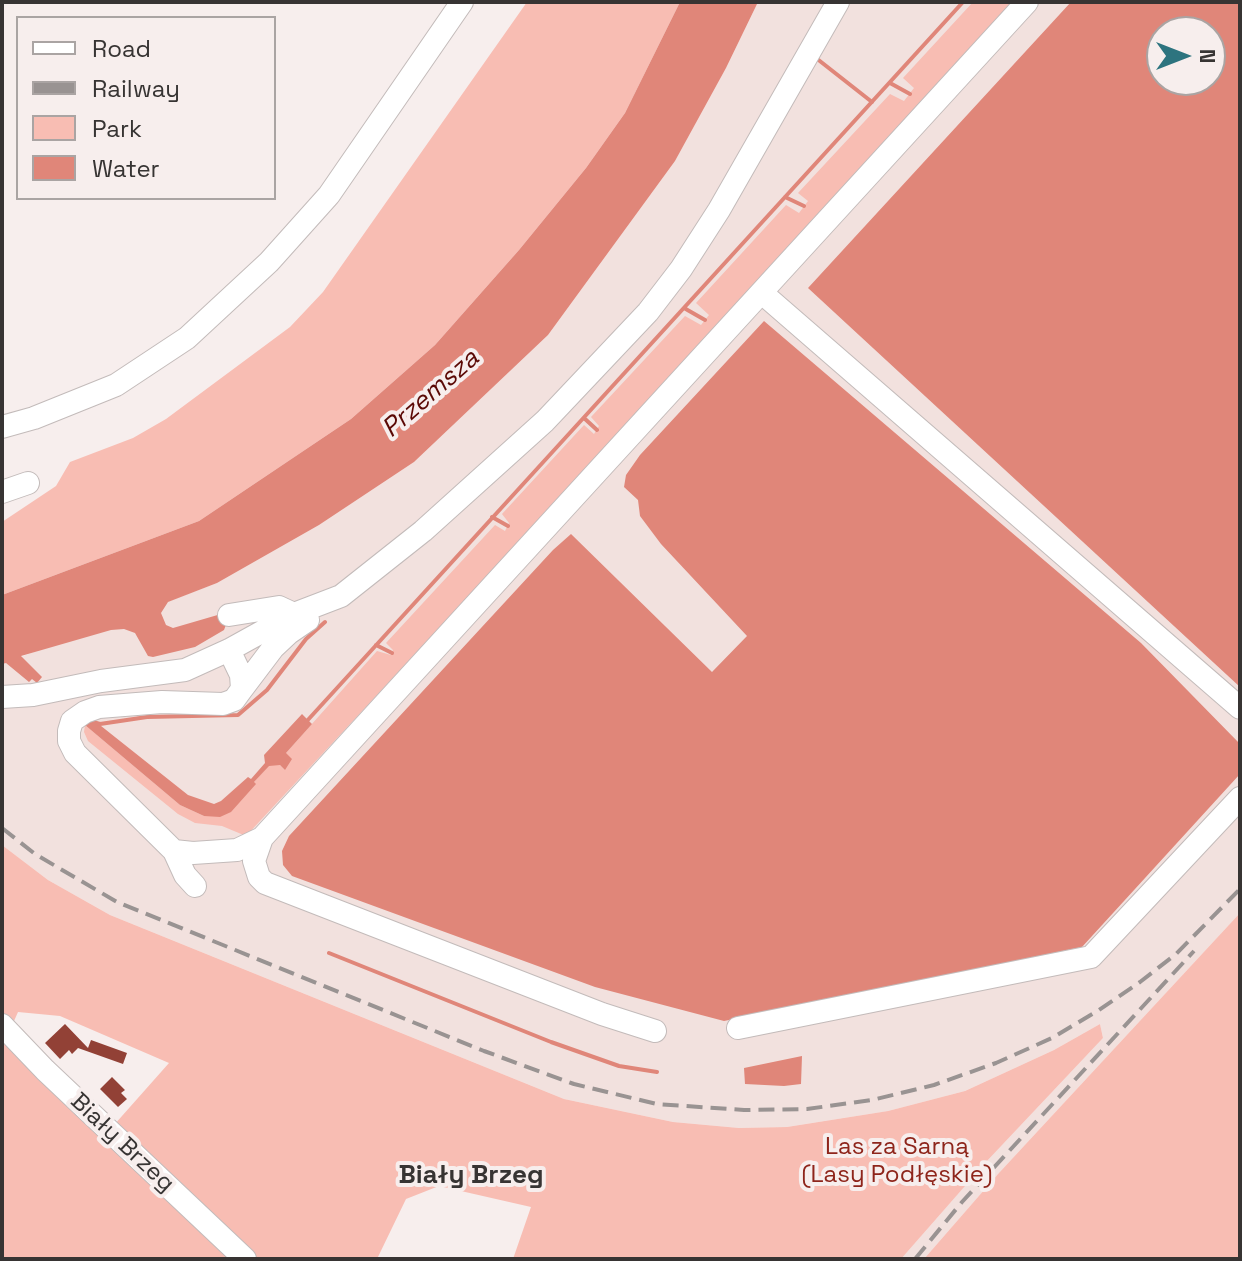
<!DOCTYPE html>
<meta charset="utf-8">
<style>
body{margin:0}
#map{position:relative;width:1242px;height:1261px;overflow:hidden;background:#f7eeed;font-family:"Space Grotesk",sans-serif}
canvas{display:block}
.frame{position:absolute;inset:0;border:4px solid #373433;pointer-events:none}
.legend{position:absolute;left:16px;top:16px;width:260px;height:184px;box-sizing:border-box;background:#f7eeed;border:2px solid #aaa4a3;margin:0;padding:10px 14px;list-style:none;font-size:24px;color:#373433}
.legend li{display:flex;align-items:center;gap:16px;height:40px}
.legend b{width:40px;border:2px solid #aaa4a3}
.north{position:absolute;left:1146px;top:16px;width:80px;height:80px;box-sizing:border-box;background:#f7eeed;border:2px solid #aaa4a3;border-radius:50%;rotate:90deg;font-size:22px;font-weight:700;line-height:32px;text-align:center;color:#373433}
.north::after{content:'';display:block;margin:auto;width:28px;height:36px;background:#2d747f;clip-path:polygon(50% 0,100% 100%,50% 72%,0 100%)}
</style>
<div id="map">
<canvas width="1242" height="1261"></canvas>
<div class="frame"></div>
<ul class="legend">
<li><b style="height:10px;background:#fff"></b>Road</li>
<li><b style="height:10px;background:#999392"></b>Railway</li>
<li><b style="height:22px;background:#f8bdb3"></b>Park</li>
<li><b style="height:22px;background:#e08679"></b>Water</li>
</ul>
<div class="north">N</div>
</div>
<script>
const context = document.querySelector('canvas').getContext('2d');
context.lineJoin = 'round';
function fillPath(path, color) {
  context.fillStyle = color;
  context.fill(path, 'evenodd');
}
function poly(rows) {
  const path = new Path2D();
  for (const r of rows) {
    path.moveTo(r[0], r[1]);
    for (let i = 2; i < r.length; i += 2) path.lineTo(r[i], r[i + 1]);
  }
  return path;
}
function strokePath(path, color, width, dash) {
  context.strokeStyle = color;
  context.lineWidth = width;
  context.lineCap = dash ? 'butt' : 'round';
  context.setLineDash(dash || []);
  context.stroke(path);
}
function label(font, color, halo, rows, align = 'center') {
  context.font = font + ' "Space Grotesk",sans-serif';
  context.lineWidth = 8;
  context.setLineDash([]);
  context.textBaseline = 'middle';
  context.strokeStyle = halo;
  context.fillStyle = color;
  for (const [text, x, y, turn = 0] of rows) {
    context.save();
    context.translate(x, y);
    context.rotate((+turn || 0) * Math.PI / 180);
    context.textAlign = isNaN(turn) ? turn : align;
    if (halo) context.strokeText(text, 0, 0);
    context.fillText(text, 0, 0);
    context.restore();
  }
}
fillPath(poly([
 [758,2,1240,2,1240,913,998,1174,924,1259,901,1259,987,1161,1103,1038,1100,1024,1054,1050,965,1091,888,1111,787,1127,739,1128,673,1122,564,1099,110,915,48,880,2,845,2,664,217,583,319,525,414,462,548,335,675,161,726,68],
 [1162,32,1210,32,1210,80,1162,80]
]), '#f2e1de');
fillPath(poly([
 [527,2,680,2,625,113,586,168,519,250,435,345,351,419,199,521,2,595,2,522,56,486,70,462,133,438,166,419,290,327,323,292],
 [973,2,1021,2,246,836,222,826,195,823,178,814,88,741,84,732,85,725,180,805,204,816,254,782,269,765,280,765,285,770,286,753,377,651,391,655,393,650,386,643,495,525,505,531,509,523,502,514,584,425,594,434,599,426,591,417,685,316,701,325,709,315,696,303,786,205,799,213,808,201,798,193,890,94,904,101,914,88,903,78],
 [2,845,48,880,110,915,564,1099,673,1122,739,1128,787,1127,888,1111,965,1091,1054,1050,1100,1024,1103,1038,987,1161,901,1259,513,1259,531,1207,439,1186,406,1199,377,1259,255,1259,114,1125,169,1063,60,1016,18,1012,6,1039,235,1259,2,1259],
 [1240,913,1240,1259,924,1259,998,1174]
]), '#f8bdb3');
fillPath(poly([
 [680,2,758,2,726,68,675,161,548,335,414,462,319,525,217,583,168,602,161,613,166,625,173,628,221,614,227,622,224,630,195,647,153,657,148,656,135,633,124,629,111,630,21,656,42,677,37,683,32,679,29,682,6,663,2,664,2,595,199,521,351,419,435,345,519,250,586,168,625,113],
 [1071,2,1240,2,1240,687,808,288],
 [1210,32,1210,80,1162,80,1162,32],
 [764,321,1141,643,1240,744,1240,774,1082,947,724,1021,595,987,292,876,283,865,282,851,289,836,553,550,571,534,712,672,747,636,661,544,640,516,638,500,624,487,626,475,640,455],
 [302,714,312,724,286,753,292,759,285,770,280,765,269,766,254,782,256,784,231,812,220,817,204,816,180,805,85,725,91,718,188,795,214,804,221,801,248,777,251,779,265,763,264,755],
 [802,1056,801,1084,784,1086,745,1084,744,1068]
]), '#e08679');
strokePath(poly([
 [816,58,872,102],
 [890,83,910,94],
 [785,197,804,206],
 [684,308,705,320],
 [584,418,597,430],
 [492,517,508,526],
 [376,645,392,653],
 [93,722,100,724,147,717,238,715,267,690,306,639,325,622],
 [306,722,963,2],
 [329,953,551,1042,619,1066,657,1072]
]), '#e08679', 4);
fillPath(poly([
 [65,1024,88,1048,91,1040,127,1053,123,1064,78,1048,72,1054,69,1050,60,1059,45,1043],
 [112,1077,125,1090,121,1093,127,1099,118,1107,100,1089]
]), '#924136');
const minor = poly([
 [762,293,1240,708],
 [2,427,34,418,116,385,187,338,269,262,329,195,462,2],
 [2,492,28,483],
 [229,615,279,607,294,614],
 [242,689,273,648,289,633,308,620],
 [2,697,33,695,101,681,185,670,229,650,294,614,341,596,423,531,545,421,648,312,681,269,719,210,838,2],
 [262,838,254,861,259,877,265,883,602,1014,655,1031],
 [174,851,193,853,237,850,262,838,1027,2],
 [195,886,185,875,174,851,75,753,69,741,69,731,72,721,85,712,99,707,162,702,223,704,234,700,242,689,241,675,229,650],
 [2,1025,45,1070,245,1259],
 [738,1028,1091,957,1240,798]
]);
strokePath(minor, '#c3bbba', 24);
strokePath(minor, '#fff', 22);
strokePath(poly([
 [2,828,35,854,117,902,484,1051,574,1084,657,1104,744,1110,807,1109,872,1100,934,1085,996,1063,1052,1038,1099,1010,1140,982,1176,954,1240,889],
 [915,1259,962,1202,1194,951]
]), '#999392', 4, [16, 8]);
label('24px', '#373433', '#f7eeed', [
 ["Biały Brzeg",122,1143,43]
]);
label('24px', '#8e251b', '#f7eeed', [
 ["Las za Sarną",897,1147],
 ["(Lasy Podłęskie)",897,1175]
]);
label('italic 26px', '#5b0905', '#f7eeed', [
 ["Przemsza",431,394,-41]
]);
label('bold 26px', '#373433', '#f7eeed', [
 ["Biały Brzeg",471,1176]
]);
</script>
